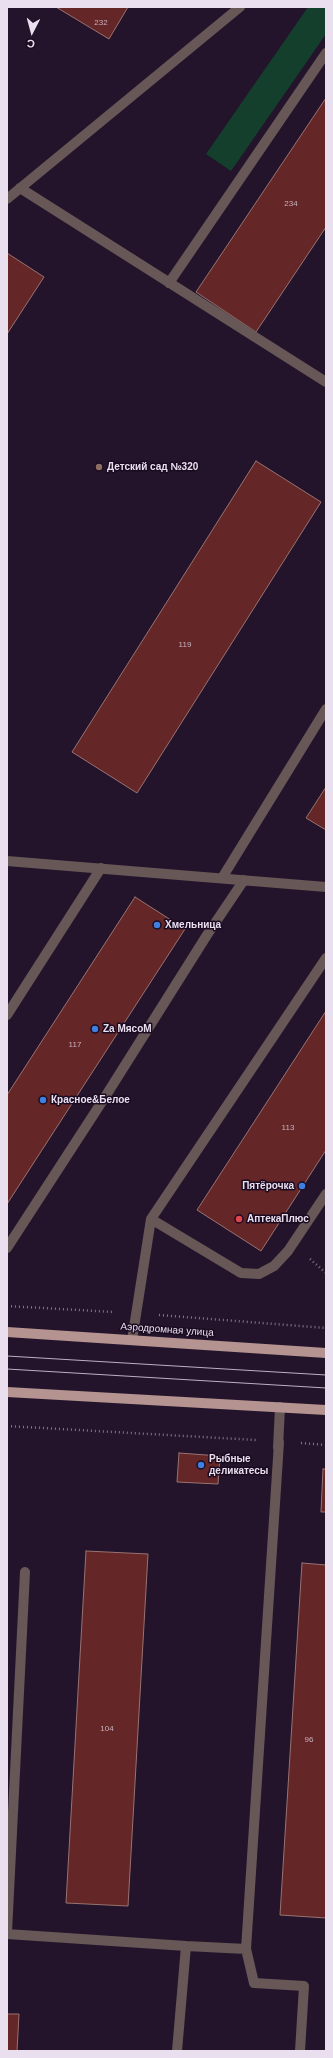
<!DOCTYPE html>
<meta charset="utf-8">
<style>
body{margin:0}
#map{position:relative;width:333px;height:2058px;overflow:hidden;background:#23142b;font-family:Arial,sans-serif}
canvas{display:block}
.frame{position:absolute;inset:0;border:8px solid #e9dfef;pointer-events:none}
.north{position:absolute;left:12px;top:12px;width:40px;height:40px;-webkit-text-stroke:3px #1a0b21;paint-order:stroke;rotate:186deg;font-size:11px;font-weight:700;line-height:16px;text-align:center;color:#e9dfef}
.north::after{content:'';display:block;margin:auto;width:14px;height:18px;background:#e9dfef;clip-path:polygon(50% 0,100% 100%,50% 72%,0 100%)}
</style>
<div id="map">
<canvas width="333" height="2058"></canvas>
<div class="frame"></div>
<div class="north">С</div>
</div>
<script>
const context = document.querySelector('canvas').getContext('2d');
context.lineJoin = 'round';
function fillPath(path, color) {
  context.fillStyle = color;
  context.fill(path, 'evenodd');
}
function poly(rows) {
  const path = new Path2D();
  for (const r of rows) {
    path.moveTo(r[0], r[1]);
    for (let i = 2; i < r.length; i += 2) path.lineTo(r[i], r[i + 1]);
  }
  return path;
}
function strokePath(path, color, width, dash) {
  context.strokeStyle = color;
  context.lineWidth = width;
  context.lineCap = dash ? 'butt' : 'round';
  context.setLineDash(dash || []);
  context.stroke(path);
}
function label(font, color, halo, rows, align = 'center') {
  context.font = font + ' Arial,sans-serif';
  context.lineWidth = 3;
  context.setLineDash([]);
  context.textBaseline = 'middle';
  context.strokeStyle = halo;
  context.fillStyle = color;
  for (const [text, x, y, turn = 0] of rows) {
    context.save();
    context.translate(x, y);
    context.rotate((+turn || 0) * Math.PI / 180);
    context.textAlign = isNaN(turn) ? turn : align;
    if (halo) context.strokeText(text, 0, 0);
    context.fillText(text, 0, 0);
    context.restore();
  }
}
fillPath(poly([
 [308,7,326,7,326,34,231,171,206,154]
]), '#133f2c');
const building = poly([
 [56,7,128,7,109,39,56,7],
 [326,98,326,227,256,332,196,292,326,98],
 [7,253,44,277,7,334,7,253],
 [256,461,321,502,137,793,72,752,256,461],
 [326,787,326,830,306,818,326,787],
 [135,897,185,929,7,1204,7,1095,135,897],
 [326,1011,326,1150,261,1251,197,1210,326,1011],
 [179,1453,220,1456,218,1484,177,1482,179,1453],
 [323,1469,326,1469,326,1512,321,1512,323,1469],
 [86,1551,148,1554,128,1906,66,1903,86,1551],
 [302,1563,326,1565,326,1918,280,1915,302,1563],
 [7,2014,19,2014,17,2051,7,2051,7,2014]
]);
fillPath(building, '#652627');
strokePath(building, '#997371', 1);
strokePath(poly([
 [310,1259,326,1273],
 [7,1306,114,1312],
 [159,1315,326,1328],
 [7,1426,256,1440],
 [301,1443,326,1445]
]), '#82768a', 2.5, [1, 3]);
strokePath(poly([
 [20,188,326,382],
 [7,199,240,7],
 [169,283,326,53],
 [7,861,326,887],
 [222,878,326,709],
 [7,1015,101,868],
 [151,1219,241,1273,259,1274,274,1266,288,1251,326,1194],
 [7,1248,105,1097,207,935,244,880],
 [132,1340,151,1219,326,958],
 [278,1448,280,1407],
 [7,1932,25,1572],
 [7,1934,186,1946],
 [246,1949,254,1983,304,1986,300,2051],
 [177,2051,186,1946,246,1949,279,1442]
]), '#675756', 10);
strokePath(poly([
 [7,1332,326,1353],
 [7,1392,326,1410]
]), '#b49390', 10);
strokePath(poly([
 [7,1356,326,1375],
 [7,1369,326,1388]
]), '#bcb0c2', 1);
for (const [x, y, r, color] of [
 [99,467,4,"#8d6e63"],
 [157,925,4,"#3f7fe0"],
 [95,1029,4,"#3f7fe0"],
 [43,1100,4,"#3f7fe0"],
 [302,1186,4,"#3f7fe0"],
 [239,1219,4,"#e0444e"],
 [201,1465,4,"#3f7fe0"]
]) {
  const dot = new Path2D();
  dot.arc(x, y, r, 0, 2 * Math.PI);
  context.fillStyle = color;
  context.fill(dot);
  strokePath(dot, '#1a0b21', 1.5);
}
label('8px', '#c8b1bd', null, [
 ["232",101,23],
 ["234",291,204],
 ["119",185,645],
 ["117",75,1045],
 ["113",288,1128],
 ["104",107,1729],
 ["96",309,1740]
]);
label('bold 10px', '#e9dfef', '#1a0b21', [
 ["Детский сад №320",107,467],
 ["Хмельница",165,925],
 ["Za МясоМ",103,1029],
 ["Красное&Белое",51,1100],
 ["Пятёрочка",294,1186,"right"],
 ["АптекаПлюс",247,1219],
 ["Рыбные",209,1459],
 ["деликатесы",209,1471]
], 'left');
label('10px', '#e9dfef', '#1a0b21', [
 ["Аэродромная улица",167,1330,4]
]);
</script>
